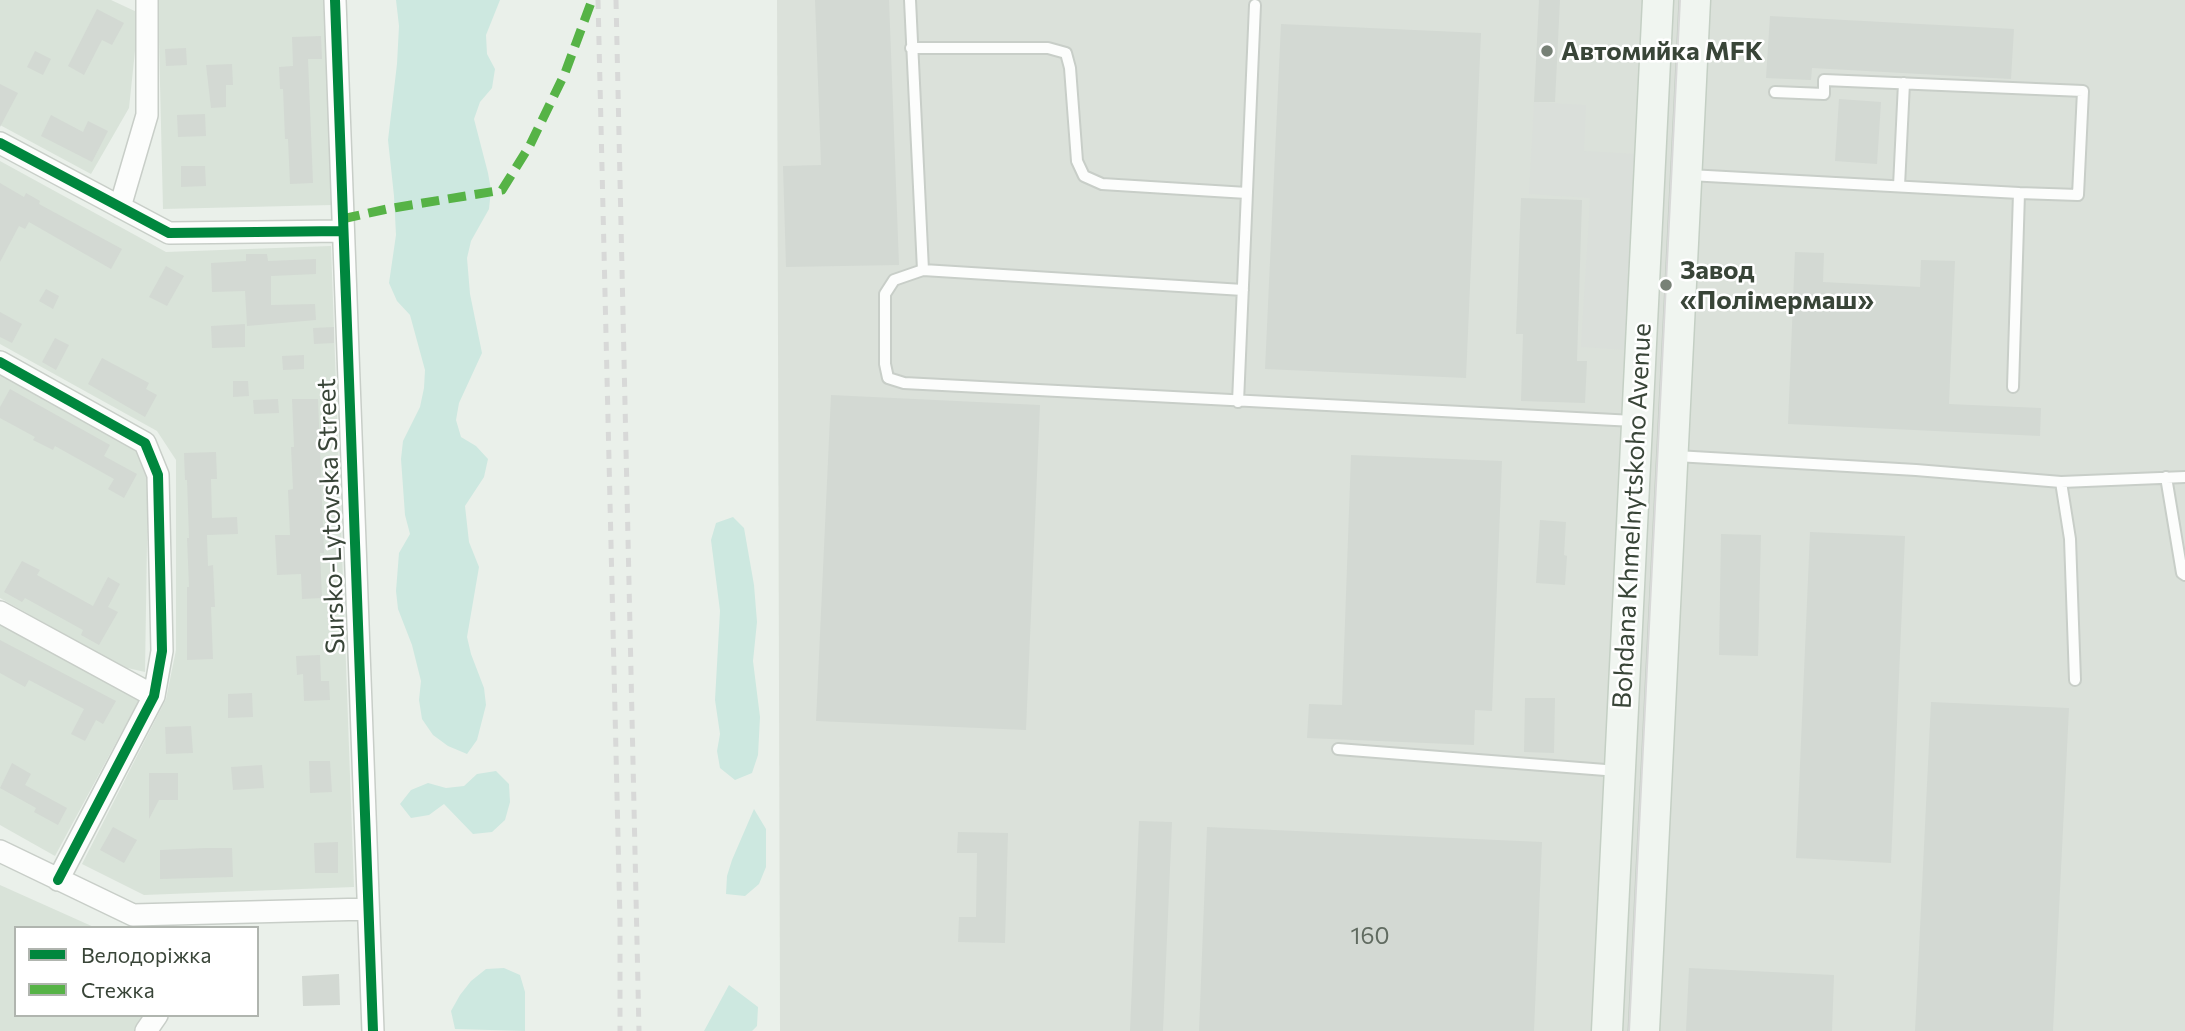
<!DOCTYPE html>
<meta charset="utf-8">
<style>
body{margin:0}
#map{position:relative;width:2185px;height:1031px;overflow:hidden;background:#eaf0ea;font-family:Commissioner,sans-serif}
canvas{display:block}
.legend{position:absolute;left:14px;top:926px;width:245px;height:91px;box-sizing:border-box;background:#fff;border:2px solid #b0b5af;margin:0;padding:9px 12px;list-style:none;font-size:21px;color:#394538}
.legend li{display:flex;align-items:center;gap:14px;height:35px}
.legend b{width:35px;border:2px solid #b0b5af}
</style>
<div id="map">
<canvas width="2185" height="1031"></canvas>
<ul class="legend">
<li><b style="height:9px;background:#00873e"></b>Велодоріжка</li>
<li><b style="height:9px;background:#56b346"></b>Стежка</li>
</ul>
</div>
<script>
const context = document.querySelector('canvas').getContext('2d');
context.lineJoin = 'round';
function fillPath(path, color) {
  context.fillStyle = color;
  context.fill(path, 'evenodd');
}
function poly(rows) {
  const path = new Path2D();
  for (const r of rows) {
    path.moveTo(r[0], r[1]);
    for (let i = 2; i < r.length; i += 2) path.lineTo(r[i], r[i + 1]);
  }
  return path;
}
function strokePath(path, color, width, dash) {
  context.strokeStyle = color;
  context.lineWidth = width;
  context.lineCap = dash ? 'butt' : 'round';
  context.setLineDash(dash || []);
  context.stroke(path);
}
function label(font, color, halo, rows, align = 'center') {
  context.font = font + ' Commissioner,sans-serif';
  context.lineWidth = 5;
  context.setLineDash([]);
  context.textBaseline = 'middle';
  context.strokeStyle = halo;
  context.fillStyle = color;
  for (const [text, x, y, turn = 0] of rows) {
    context.save();
    context.translate(x, y);
    context.rotate((+turn || 0) * Math.PI / 180);
    context.textAlign = isNaN(turn) ? turn : align;
    if (halo) context.strokeText(text, 0, 0);
    context.fillText(text, 0, 0);
    context.restore();
  }
}
fillPath(poly([
 [0,0,111,0,139,13,129,108,91,174,0,125],
 [158,0,325,0,332,205,163,209],
 [0,161,166,252,331,246,354,887,144,895,82,864,166,699,176,650,176,460,157,431,0,344],
 [0,374,137,450,148,478,145,672,123,667,0,598],
 [0,623,139,700,55,856,0,825],
 [0,885,96,928,16,928,16,1015,147,1015,134,1031,0,1031]
]), '#d9e3d9');
fillPath(poly([
 [777,0,2185,0,2185,1031,780,1031]
]), '#dbe1da');
fillPath(poly([
 [396,0,500,0,486,35,487,54,495,69,492,88,480,102,474,119,488,173,491,190,489,209,471,241,467,258,470,294,482,353,459,403,456,420,461,437,476,446,488,459,484,477,465,506,469,542,479,567,467,637,471,654,484,688,486,705,477,740,467,754,448,746,433,735,422,719,419,700,421,681,412,645,398,609,396,591,399,553,410,534,405,515,401,459,403,441,420,407,424,388,425,370,410,315,397,301,389,283,396,235,394,196,388,140,397,64,399,26],
 [733,517,744,528,754,585,757,622,753,661,760,717,758,755,752,773,735,780,720,768,717,751,720,734,715,700,720,611,711,540,716,523],
 [496,771,509,784,510,802,505,820,492,832,473,834,444,804,429,815,411,818,400,804,411,790,428,783,446,788,464,786,477,774],
 [754,809,766,829,766,867,759,884,745,896,726,894,727,876,732,860],
 [504,968,520,975,525,992,525,1031,455,1029,451,1011,460,995,471,981,486,969],
 [729,985,758,1007,757,1026,752,1031,704,1031]
]), '#cde8e0');
fillPath(poly([
 [1534,102,1586,105,1584,151,1639,154,1627,350,1581,347,1590,198,1529,194]
]), '#dadfda');
fillPath(poly([
 [815,0,889,0,899,265,786,267,783,166,821,165],
 [1539,0,1560,0,1555,102,1534,102],
 [97,9,124,23,112,45,102,40,84,75,68,66],
 [1770,16,2014,29,2011,79,1812,68,1811,80,1766,78],
 [1281,24,1481,33,1466,378,1265,369],
 [321,36,322,59,308,59,313,183,290,184,288,139,285,139,283,89,280,89,279,67,293,66,292,37],
 [186,48,187,65,166,66,165,49],
 [35,51,51,59,43,75,27,67],
 [232,64,233,85,226,85,226,107,211,108,206,65],
 [0,84,18,93,0,127],
 [1839,99,1881,102,1877,164,1835,161],
 [205,114,206,136,178,137,177,115],
 [51,115,83,132,88,121,108,131,92,162,41,136],
 [181,166,205,166,206,186,181,187],
 [0,183,24,197,26,193,40,201,39,204,122,249,111,269,29,222,25,229,19,226,0,262],
 [1521,198,1582,200,1577,361,1587,361,1585,403,1521,401,1523,334,1516,334],
 [1795,252,1824,253,1823,282,1920,287,1921,260,1955,261,1949,404,2041,408,2040,436,1788,424],
 [246,254,267,254,268,261,316,259,316,274,271,276,271,305,315,304,316,320,247,326,245,291,212,292,211,263,246,261],
 [166,266,184,276,167,306,149,297],
 [46,289,59,296,53,309,39,301],
 [0,312,22,324,12,343,0,337],
 [245,324,245,347,212,348,211,326],
 [334,327,334,343,314,344,313,328],
 [55,338,69,345,56,370,42,362],
 [304,355,304,369,283,370,282,356],
 [102,358,149,383,146,389,157,395,145,417,88,384],
 [233,381,248,381,249,396,233,397],
 [10,389,110,445,104,456,137,474,124,498,108,489,114,479,55,446,53,450,33,440,35,437,0,418,0,407],
 [831,395,1040,405,1026,730,816,721],
 [278,399,279,413,254,414,253,400],
 [292,399,318,399,324,553,320,553,322,598,302,599,301,574,277,575,275,535,290,535,288,490,293,489,291,447,294,447],
 [216,452,217,479,211,479,212,518,237,517,238,534,207,535,208,566,213,565,215,607,211,607,213,659,187,660,187,587,189,587,187,538,189,538,187,480,185,480,184,453],
 [1351,455,1502,461,1492,711,1475,710,1474,745,1307,738,1309,704,1342,705],
 [1540,520,1566,522,1564,555,1567,556,1565,585,1536,583],
 [1810,532,1905,536,1891,863,1796,858],
 [1721,534,1761,535,1758,656,1719,655],
 [22,561,40,570,37,575,93,606,108,577,120,584,108,607,118,612,99,645,81,635,83,630,25,598,22,602,4,592],
 [0,640,116,701,103,724,96,720,85,741,71,734,84,709,29,680,25,687,0,673],
 [320,655,321,681,329,681,330,700,304,701,303,674,297,675,296,656],
 [252,693,253,717,228,718,228,694],
 [1525,698,1555,698,1554,753,1524,752],
 [1931,702,2069,708,2053,1031,1915,1031],
 [191,726,193,753,166,754,165,727],
 [309,761,330,761,332,792,310,793],
 [12,763,31,774,25,785,67,808,58,825,34,812,36,808,0,788],
 [262,765,264,788,233,790,231,767],
 [149,773,178,773,178,800,159,800,149,819],
 [1139,821,1172,822,1163,1031,1130,1031],
 [113,827,137,840,124,863,100,850],
 [1207,827,1542,842,1534,1031,1199,1031],
 [958,832,1008,833,1005,943,958,942,959,917,976,917,977,853,957,853],
 [338,842,338,873,315,873,314,843],
 [206,848,232,848,233,877,160,879,160,850],
 [1689,968,1834,975,1832,1031,1686,1031],
 [339,974,340,1005,303,1006,302,976]
]), '#d3d9d3');
const lane = poly([
 [910,0,923,270,894,280,885,294,885,364,888,378,904,383,1634,421],
 [911,48,1048,48,1066,53,1070,68,1077,161,1084,176,1102,184,1247,193],
 [1775,92,1824,94,1824,80,2083,91,2078,195,2019,193],
 [1689,175,2019,193,2013,387],
 [1899,186,1904,83],
 [923,270,1243,290],
 [1238,402,1255,5],
 [1676,456,1916,470,2061,482,2070,539,2075,680],
 [2166,477,2182,573,2185,575],
 [2061,482,2185,477],
 [1338,749,1618,771]
]);
const street = poly([
 [335,0,373,1031],
 [0,143,169,233,343,231],
 [120,207,147,115,147,0],
 [0,362,145,443,158,475,162,651,154,696,58,880],
 [0,612,154,696],
 [0,851,133,915,368,909],
 [146,1031,157,1015]
]);
const secondary = poly([
 [1607,1031,1658,0],
 [1644,1031,1695,0]
]);
strokePath(lane, '#c8cec8', 14);
strokePath(street, '#c8cec8', 24);
strokePath(secondary, '#c4cfc4', 33);
strokePath(lane, '#fcfdfc', 10);
strokePath(street, '#fcfdfc', 21);
strokePath(secondary, '#f0f5f0', 30);
strokePath(poly([
 [1629,1031,1680,0]
]), '#d8d9d8', 2);
strokePath(poly([
 [598,0,620,920,620,1031],
 [616,0,639,1031]
]), '#d8d9d8', 5, [9, 9]);
strokePath(poly([
 [342,219,387,209,502,190,530,145,565,73,592,0]
]), '#56b346', 9, [18, 9]);
strokePath(poly([
 [335,0,373,1031],
 [0,143,169,233,343,231],
 [0,362,145,443,158,475,162,651,154,696,58,880]
]), '#00873e', 10);
for (const [x, y, r, color] of [
 [1547,51,7,"#778176"],
 [1666,285,7,"#778176"]
]) {
  const dot = new Path2D();
  dot.arc(x, y, r, 0, 2 * Math.PI);
  context.fillStyle = color;
  context.fill(dot);
  strokePath(dot, '#fff', 2.5);
}
label('23px', '#606b60', null, [
 ["160",1370,936]
]);
label('bold 26px', '#394538', '#fff', [
 ["Автомийка MFK",1561,51],
 ["Завод",1680,270],
 ["«Полімермаш»",1680,300]
], 'left');
label('26px', '#394538', '#fff', [
 ["Sursko-Lytovska Street",331,516,-92],
 ["Bohdana Khmelnytskoho Avenue",1632,516,-87]
]);
</script>
